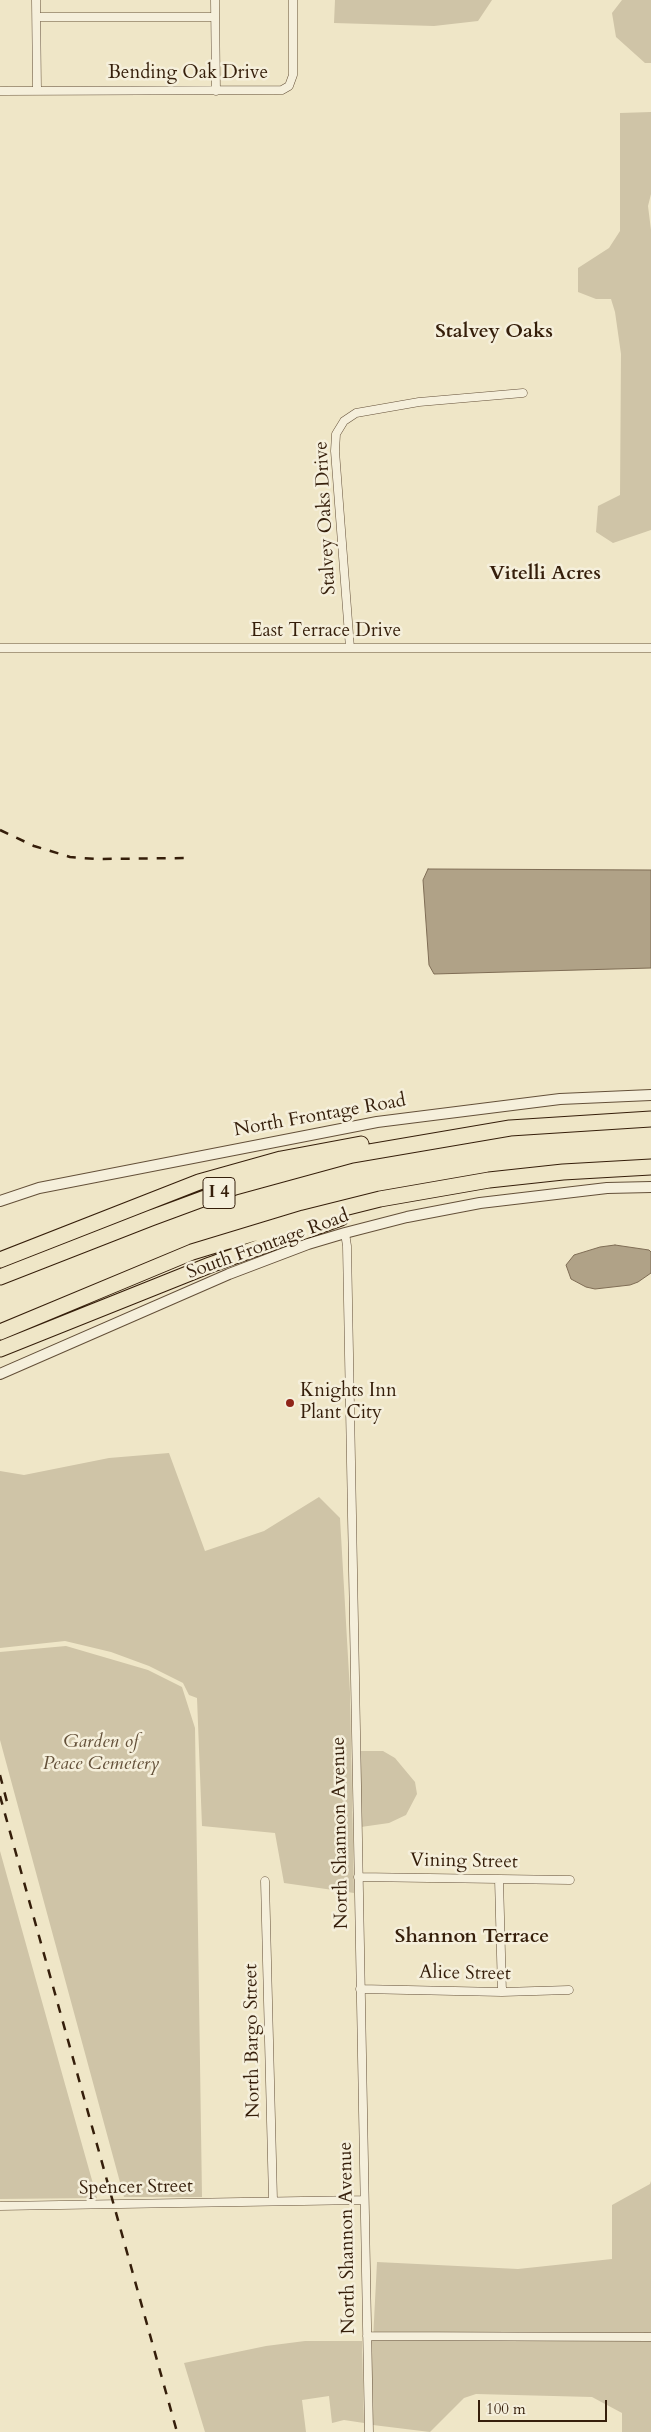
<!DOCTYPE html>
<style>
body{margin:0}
#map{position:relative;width:651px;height:2432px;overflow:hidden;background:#efe6c7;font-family:Cardo,serif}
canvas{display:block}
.scale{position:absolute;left:478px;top:2400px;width:129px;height:22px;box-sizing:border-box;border:2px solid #351e0a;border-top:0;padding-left:6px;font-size:15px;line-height:18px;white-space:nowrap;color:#351e0a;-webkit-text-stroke:4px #f5efdb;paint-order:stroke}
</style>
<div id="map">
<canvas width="651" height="2432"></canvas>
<div class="scale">100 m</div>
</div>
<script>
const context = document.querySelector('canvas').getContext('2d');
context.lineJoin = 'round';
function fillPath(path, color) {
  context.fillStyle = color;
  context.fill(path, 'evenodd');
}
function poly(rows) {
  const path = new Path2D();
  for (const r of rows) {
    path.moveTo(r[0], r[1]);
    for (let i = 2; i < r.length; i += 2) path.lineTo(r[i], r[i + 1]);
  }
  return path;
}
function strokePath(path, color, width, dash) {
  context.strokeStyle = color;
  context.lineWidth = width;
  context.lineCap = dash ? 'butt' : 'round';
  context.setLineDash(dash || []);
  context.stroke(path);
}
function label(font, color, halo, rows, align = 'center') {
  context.font = font + ' Cardo,serif';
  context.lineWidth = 5;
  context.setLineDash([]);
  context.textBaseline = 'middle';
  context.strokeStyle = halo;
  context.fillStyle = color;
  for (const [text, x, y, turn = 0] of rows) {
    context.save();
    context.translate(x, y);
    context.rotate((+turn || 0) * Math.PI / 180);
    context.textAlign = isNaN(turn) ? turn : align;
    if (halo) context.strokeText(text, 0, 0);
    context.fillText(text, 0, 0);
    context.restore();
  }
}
fillPath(poly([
 [335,0,492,0,478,21,434,26,334,23],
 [622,0,651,0,651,63,645,63,616,37,612,13],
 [651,112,651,194,648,206,651,230,651,530,613,543,596,532,598,506,620,495,621,354,615,312,611,299,596,299,578,292,578,268,609,248,620,231,620,113],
 [169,1453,205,1551,264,1531,319,1497,340,1518,350,1692,354,1893,284,1883,275,1833,202,1826,197,1698,189,1695,183,1683,149,1666,111,1652,65,1641,0,1648,0,1471,24,1475,109,1458],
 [66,1646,148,1670,182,1687,195,1728,202,2197,124,2197,0,1740,0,1652],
 [360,1751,383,1751,395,1758,415,1782,417,1794,406,1815,389,1823,361,1827],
 [0,1851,63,2077,97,2198,0,2199],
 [651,2181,651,2432,622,2432,622,2413,592,2397,476,2394,464,2398,430,2432,373,2425,371,2341,373,2340,377,2262,518,2269,612,2259,612,2205,650,2184],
 [305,2341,362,2341,364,2423,344,2420,332,2423,329,2396,302,2400,306,2432,205,2432,184,2363,266,2346]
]), '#cfc4a7');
const water = poly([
 [428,869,651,870,651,968,434,974,429,965,423,880,428,869],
 [615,1245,649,1250,651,1252,651,1273,638,1282,630,1285,595,1289,586,1287,571,1279,566,1265,574,1255,600,1247,615,1245]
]);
fillPath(water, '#b0a287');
strokePath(water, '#7f6d55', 1);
const minor = poly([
 [36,0,37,90],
 [215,0,216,91],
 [37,17,215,17],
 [0,91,282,90,289,86,293,75,293,0],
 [0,648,651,648],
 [350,648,335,451,336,434,344,421,356,413,419,402,523,393],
 [345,1233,347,1246,369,2432],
 [358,1877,570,1880],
 [499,1879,502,1992],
 [265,1881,273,2200],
 [360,1989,502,1992,569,1990],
 [0,2206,363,2200],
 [367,2336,651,2337]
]);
const tertiary = poly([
 [0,1201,39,1188,377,1122,560,1099,651,1095],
 [0,1374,229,1274,308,1244,345,1233,407,1217,480,1203,607,1188,651,1187]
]);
const motorway = poly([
 [0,1260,199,1182,281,1159,361,1144],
 [0,1277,151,1218,235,1187,352,1155,510,1128,651,1119],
 [0,1332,192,1252,304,1218,380,1199,489,1180,563,1172,651,1167],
 [0,1349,210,1265,341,1218]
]);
strokePath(minor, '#645039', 9);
strokePath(tertiary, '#645039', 12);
strokePath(motorway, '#351e0a', 17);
strokePath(minor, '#f5efdb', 8);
strokePath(tertiary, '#f5efdb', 10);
strokePath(motorway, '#efe6c7', 15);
strokePath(poly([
 [0,830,34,846,70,857,96,859,191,858],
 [0,1775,7,1802],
 [0,1796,177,2432]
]), '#351e0a', 2.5, [9, 9]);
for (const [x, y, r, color] of [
 [290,1403,5,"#8f2418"]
]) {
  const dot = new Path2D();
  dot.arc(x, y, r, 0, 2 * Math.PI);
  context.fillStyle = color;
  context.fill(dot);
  strokePath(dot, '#f5efdb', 2);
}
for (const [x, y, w] of [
 [219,1193,32]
]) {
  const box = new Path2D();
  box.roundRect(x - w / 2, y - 15.5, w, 31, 4);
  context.fillStyle = '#f5efdb';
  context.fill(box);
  strokePath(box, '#351e0a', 1);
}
label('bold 18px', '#351e0a', null, [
 ["I 4",219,1193]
]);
label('19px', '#351e0a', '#f5efdb', [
 ["Bending Oak Drive",188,74],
 ["Stalvey Oaks Drive",326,518,-93],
 ["East Terrace Drive",326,632],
 ["North Frontage Road",320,1116,-10],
 ["South Frontage Road",268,1245,-20],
 ["North Shannon Avenue",341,1833,-91],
 ["Vining Street",464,1862,1],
 ["Alice Street",465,1974,1],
 ["North Bargo Street",253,2041,-91],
 ["Spencer Street",136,2188,-1],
 ["North Shannon Avenue",348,2238,-91]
]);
label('19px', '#351e0a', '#f5efdb', [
 ["Knights Inn",300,1392],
 ["Plant City",300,1414]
], 'left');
label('italic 19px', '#635039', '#f5efdb', [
 ["Garden of",101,1743],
 ["Peace Cemetery",101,1765]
]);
label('bold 20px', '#351e0a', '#f5efdb', [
 ["Stalvey Oaks",494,332],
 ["Vitelli Acres",545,574],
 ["Shannon Terrace",472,1937]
]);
</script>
